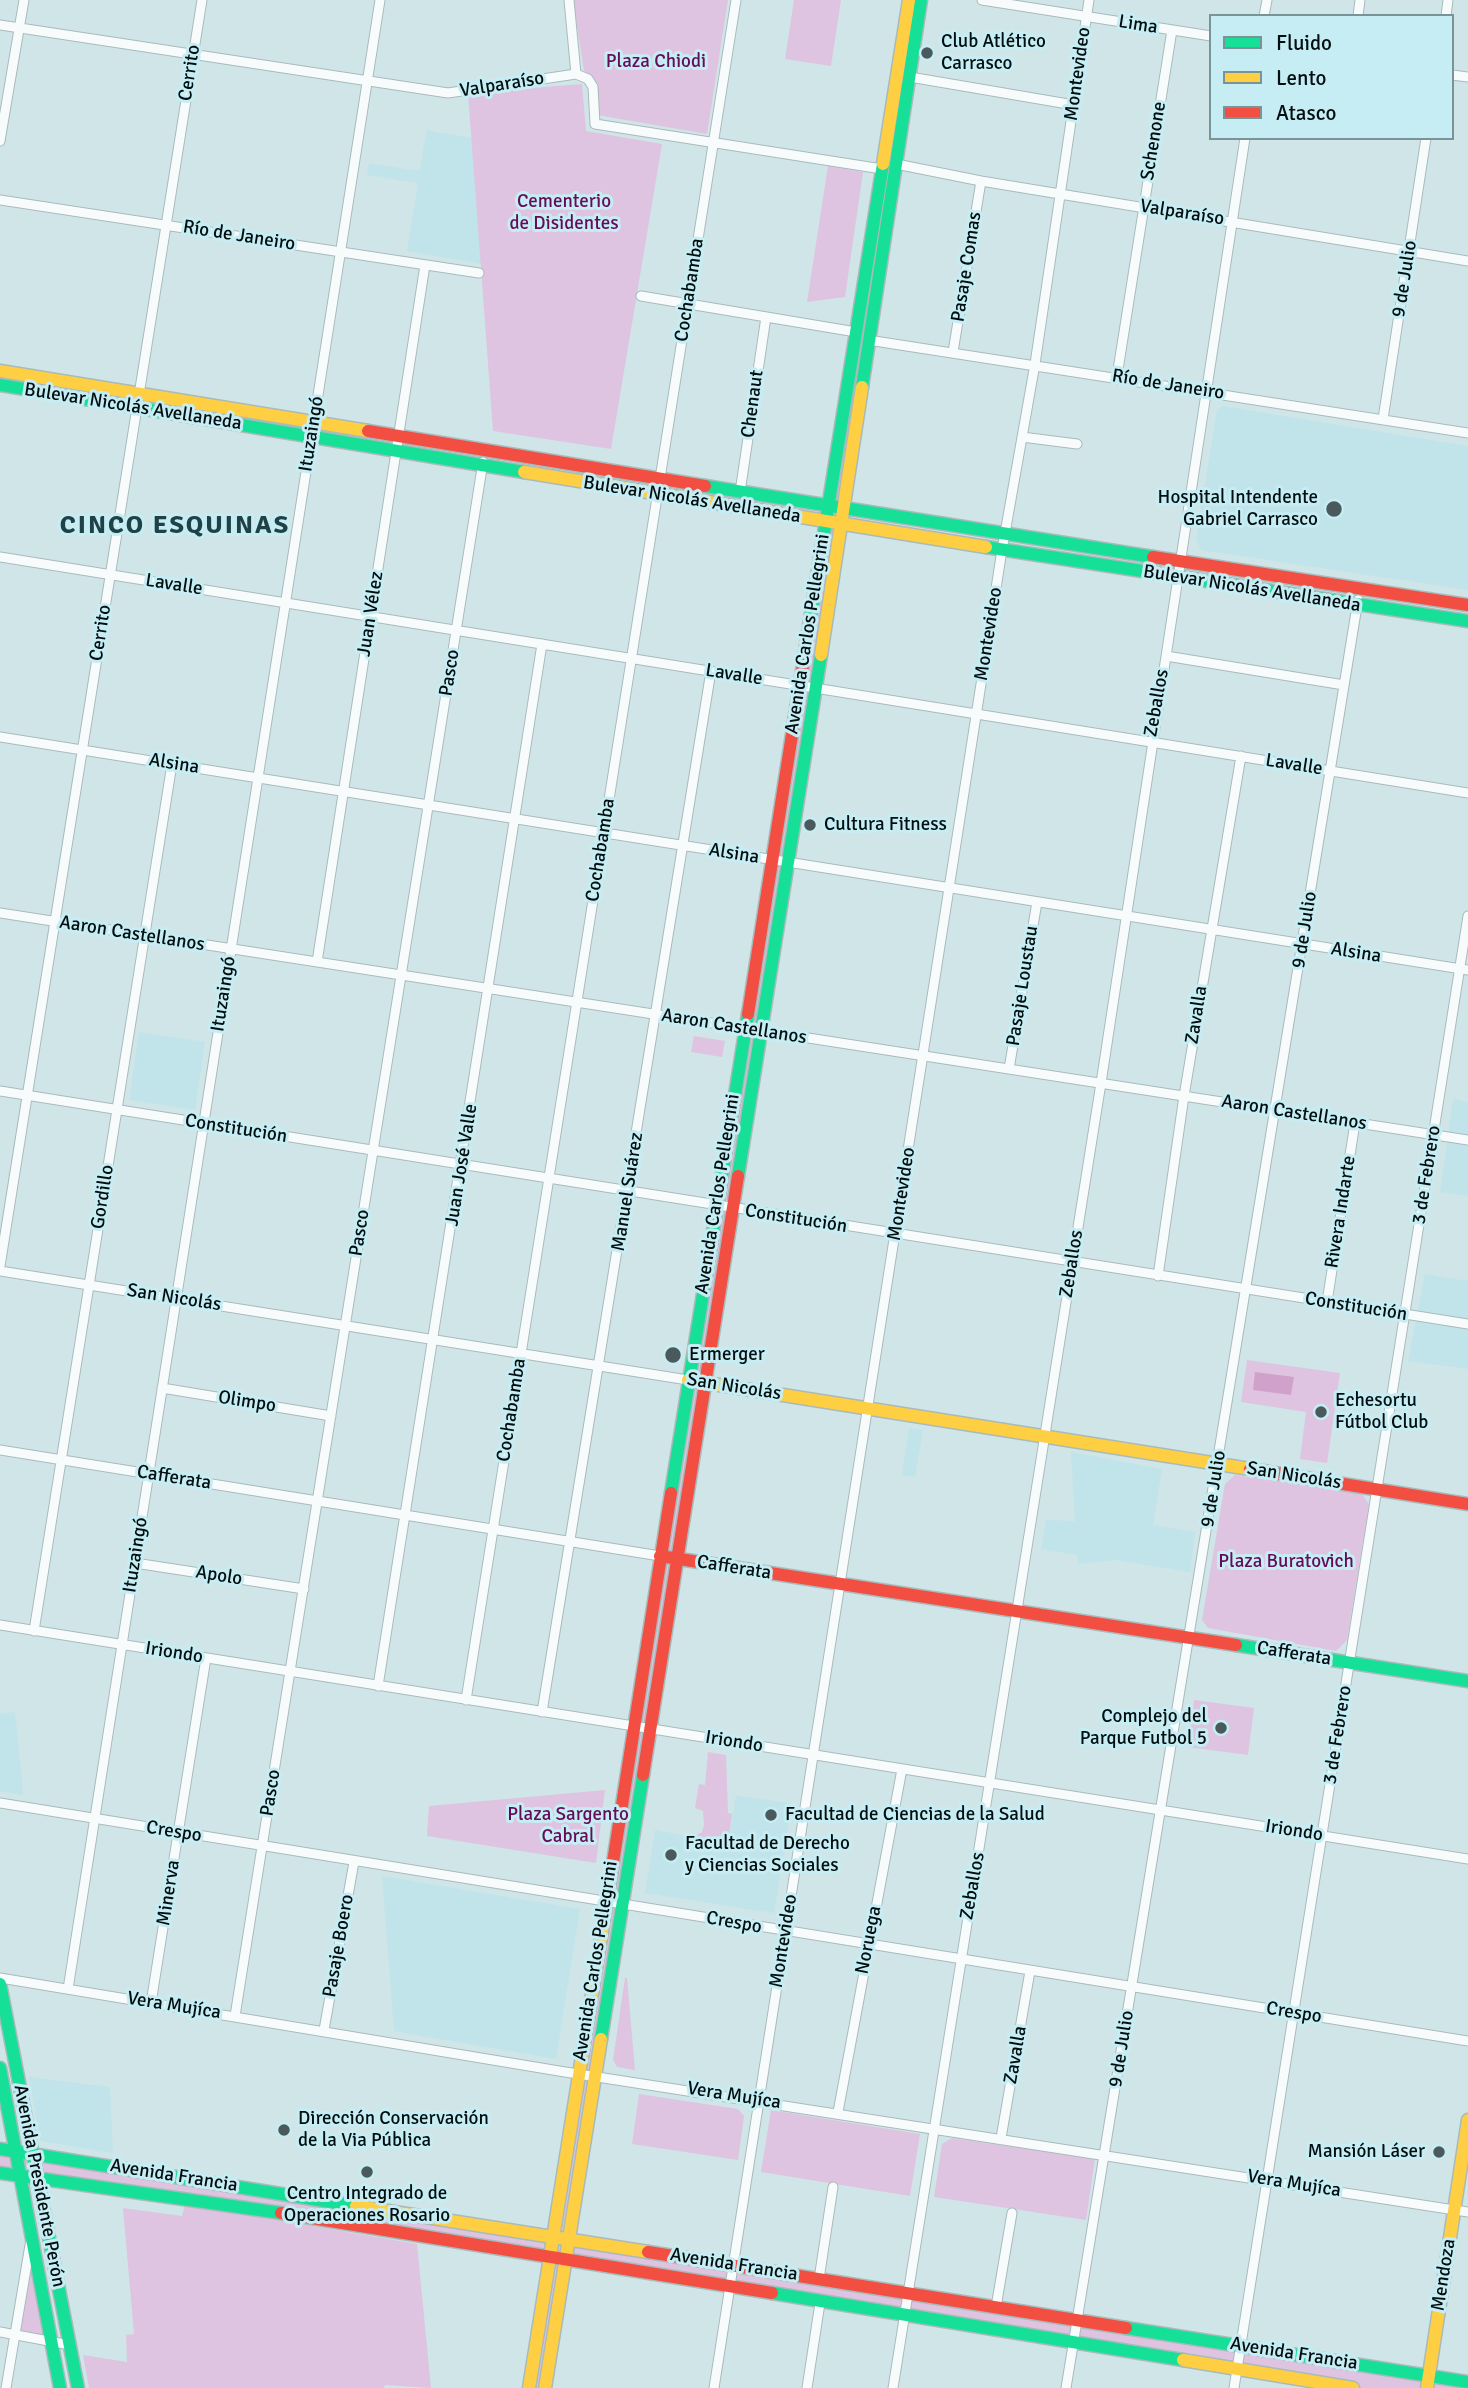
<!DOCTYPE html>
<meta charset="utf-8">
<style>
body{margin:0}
#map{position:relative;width:1468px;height:2388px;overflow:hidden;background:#d0e5e8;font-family:Signika,sans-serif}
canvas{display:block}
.legend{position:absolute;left:1209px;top:14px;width:245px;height:126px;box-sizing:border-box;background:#c6edf3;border:2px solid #789498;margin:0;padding:9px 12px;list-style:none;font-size:21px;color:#020e10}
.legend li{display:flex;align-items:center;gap:14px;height:35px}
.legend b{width:35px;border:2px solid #789498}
</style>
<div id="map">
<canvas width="1468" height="2388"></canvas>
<ul class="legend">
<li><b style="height:9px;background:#16e098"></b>Fluido</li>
<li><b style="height:9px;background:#ffcf43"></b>Lento</li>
<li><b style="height:9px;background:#f24e42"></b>Atasco</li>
</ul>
</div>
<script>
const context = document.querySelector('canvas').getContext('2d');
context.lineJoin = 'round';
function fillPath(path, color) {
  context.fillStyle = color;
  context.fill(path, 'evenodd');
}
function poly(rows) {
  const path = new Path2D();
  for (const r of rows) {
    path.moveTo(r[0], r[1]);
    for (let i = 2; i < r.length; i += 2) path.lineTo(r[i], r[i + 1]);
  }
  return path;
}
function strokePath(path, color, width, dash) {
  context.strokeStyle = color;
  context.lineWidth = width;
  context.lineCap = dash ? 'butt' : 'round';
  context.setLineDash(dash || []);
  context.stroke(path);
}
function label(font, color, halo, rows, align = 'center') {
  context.font = font + ' Signika,sans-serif';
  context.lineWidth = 6;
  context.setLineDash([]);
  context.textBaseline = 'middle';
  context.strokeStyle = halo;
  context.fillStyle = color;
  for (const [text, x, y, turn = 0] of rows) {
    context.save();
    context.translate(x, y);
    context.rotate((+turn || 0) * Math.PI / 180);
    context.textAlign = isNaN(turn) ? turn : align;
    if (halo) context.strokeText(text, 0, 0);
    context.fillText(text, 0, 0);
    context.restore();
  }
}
fillPath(poly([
 [427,130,472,138,482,264,407,251,418,183,367,175,369,163,419,171],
 [1222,406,1468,446,1468,590,1201,550,1196,539,1217,410],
 [139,1032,205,1042,195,1110,129,1100],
 [1453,1099,1468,1102,1468,1196,1440,1192],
 [1425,1274,1468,1281,1468,1369,1408,1361],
 [909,1428,923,1430,915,1477,902,1475],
 [1071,1452,1162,1469,1153,1525,1195,1532,1190,1572,1117,1560,1078,1564,1077,1555,1041,1549,1046,1520,1075,1521],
 [15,1712,20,1759,23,1795,0,1791,0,1714],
 [736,1795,792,1804,774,1913,645,1893,655,1830,728,1843],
 [382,1876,580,1909,556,2059,394,2031],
 [29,2077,110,2087,113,2153,40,2141]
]), '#c0e4e9');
fillPath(poly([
 [573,0,728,0,707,134,597,115,595,88,584,71],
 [794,0,841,0,831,66,785,59],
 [921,0,568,2237,1468,2382,1468,2388,1353,2388,565,2261,545,2388,529,2388,549,2259,0,2173,0,2149,552,2235,801,685],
 [582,84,586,131,662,144,611,449,493,431,468,93],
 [828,166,863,172,845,297,807,302],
 [694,1036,725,1041,722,1057,691,1052],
 [1247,1360,1340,1373,1327,1463,1300,1459,1306,1412,1241,1402],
 [1235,1475,1361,1493,1369,1504,1347,1640,1336,1651,1208,1628,1202,1620,1225,1484],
 [1194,1700,1254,1708,1248,1755,1188,1747],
 [708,1752,726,1755,728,1813,732,1814,728,1843,694,1836,702,1832,704,1825,703,1811,695,1808,699,1784,705,1785],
 [605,1790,596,1863,427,1836,429,1806],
 [625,1978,627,1978,635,2070,617,2067,613,2060],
 [639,2094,738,2109,744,2116,738,2160,632,2144],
 [771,2110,920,2134,910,2196,761,2172],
 [952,2138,1095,2159,1086,2220,934,2197,942,2144],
 [185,2204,417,2244,431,2388,385,2385,384,2388,89,2388,83,2355,127,2362,126,2335,134,2334,123,2208,182,2216],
 [30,2270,32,2271,43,2336,22,2332,20,2327]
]), '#dec4e0');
fillPath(poly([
 [1255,1372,1294,1377,1291,1395,1253,1390]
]), '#d0a2cb');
const street = poly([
 [569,0,576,74],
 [982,0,1211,36],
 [1264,16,1267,0],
 [1358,16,1360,0],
 [1446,16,1448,0],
 [0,25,448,93,576,74,588,79,593,87,595,124,882,169],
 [1452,75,1468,77],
 [910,77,1074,105],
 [0,141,24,0],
 [896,164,981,181,1468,261],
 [0,200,479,273],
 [641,296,856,332],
 [868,340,1468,433],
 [953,352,981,181],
 [1117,376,1172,30],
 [1383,419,1426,138],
 [1022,437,1077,444],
 [740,492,766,317],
 [0,557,1468,793],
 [1166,656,1344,685],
 [0,737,1468,970],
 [0,913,1468,1140],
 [317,962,425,265],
 [1009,1069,1037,902],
 [0,1091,1468,1324],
 [0,1266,202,0],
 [0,1271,688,1380],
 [1158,1276,1184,1096,1241,756],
 [1327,1302,1355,1123],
 [162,1388,331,1416],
 [0,1450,660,1556],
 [135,1563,304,1589],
 [0,1625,1468,1859],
 [34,1631,172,764],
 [378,1686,542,644],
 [466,1700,736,0],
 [542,1712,711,671],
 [0,1803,1468,2041],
 [0,1978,565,2072,1468,2212],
 [68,1989,380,0],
 [151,2003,206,1658],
 [235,2016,483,462],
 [324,2030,354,1862],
 [838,2112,902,1769],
 [1001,2138,1030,1971],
 [819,2279,833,2187],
 [996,2307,1012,2213],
 [0,2332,70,2345],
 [6,2388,30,2245],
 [714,2388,1002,550,1035,364,1089,0],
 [807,2388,820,2303],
 [893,2388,1101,1083,1245,138],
 [1066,2388,1358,600],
 [1234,2388,1468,916]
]);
const fast = poly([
 [0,385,524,472],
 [862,387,921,0],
 [705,486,1153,557],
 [986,547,1468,621],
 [808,633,883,164],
 [738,1176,821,655],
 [671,1493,748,1014],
 [1236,1645,1468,1681],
 [0,1984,78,2388],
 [601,2039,643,1775],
 [0,2068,60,2388],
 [0,2149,356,2206],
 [0,2173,281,2213],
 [772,2293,1183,2360],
 [1126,2328,1468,2382]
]);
const slow = poly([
 [883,164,909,0],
 [0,371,368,431],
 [524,472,986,547],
 [821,655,862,387],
 [688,1380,1250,1469],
 [356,2206,648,2252],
 [1183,2360,1353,2388],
 [529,2388,611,1875],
 [545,2388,601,2039],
 [1427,2388,1468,2120]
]);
const jam = poly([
 [368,431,705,486],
 [1153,557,1468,605],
 [748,1014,808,633],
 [1250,1469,1468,1504],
 [660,1556,1236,1645],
 [643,1775,738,1176],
 [611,1875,671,1493],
 [281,2213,772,2293],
 [648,2252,1126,2328]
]);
strokePath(street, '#a9babb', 11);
strokePath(fast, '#a9babb', 15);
strokePath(slow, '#a9babb', 15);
strokePath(jam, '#a9babb', 15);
strokePath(street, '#f8fbfc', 9);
strokePath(fast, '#16e098', 12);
strokePath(slow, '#ffcf43', 12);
strokePath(jam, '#f24e42', 12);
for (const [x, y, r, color] of [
 [927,53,7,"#4a595c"],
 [1334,509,9,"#4a595c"],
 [810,825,7,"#4a595c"],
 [673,1355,9,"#4a595c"],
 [1321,1412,7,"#4a595c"],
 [1221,1728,7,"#4a595c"],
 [771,1815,7,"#4a595c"],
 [671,1855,7,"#4a595c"],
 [284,2130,7,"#4a595c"],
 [1439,2152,7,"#4a595c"],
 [367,2172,7,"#4a595c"]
]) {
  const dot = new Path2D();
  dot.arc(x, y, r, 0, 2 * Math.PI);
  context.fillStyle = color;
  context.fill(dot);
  strokePath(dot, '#c6edf3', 2.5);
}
label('19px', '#020e10', '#c6edf3', [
 ["Lima",1138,25,9],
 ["Cerrito",190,73,-81],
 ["Montevideo",1078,74,-82],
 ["Valparaíso",502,85,-9],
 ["Schenone",1154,141,-81],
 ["Valparaíso",1182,213,9],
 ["Río de Janeiro",239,236,9],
 ["Pasaje Comas",967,267,-81],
 ["9 de Julio",1405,279,-81],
 ["Cochabamba",690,290,-81],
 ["Río de Janeiro",1168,385,9],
 ["Chenaut",753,404,-82],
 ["Bulevar Nicolás Avellaneda",133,407,9],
 ["Ituzaingó",312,434,-81],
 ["Bulevar Nicolás Avellaneda",692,500,9],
 ["Lavalle",174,585,9],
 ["Bulevar Nicolás Avellaneda",1252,589,9],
 ["Juan Vélez",371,614,-81],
 ["Cerrito",101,633,-81],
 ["Avenida Carlos Pellegrini",808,634,-81],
 ["Montevideo",989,634,-81],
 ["Pasco",450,673,-81],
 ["Lavalle",734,675,9],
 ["Zeballos",1157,703,-80],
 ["Alsina",174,764,9],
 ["Lavalle",1294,765,9],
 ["Cochabamba",601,850,-81],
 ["Alsina",734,854,9],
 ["9 de Julio",1305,930,-81],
 ["Aaron Castellanos",132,934,9],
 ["Alsina",1356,953,9],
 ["Pasaje Loustau",1023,986,-81],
 ["Ituzaingó",224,994,-81],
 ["Zavalla",1197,1015,-81],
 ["Aaron Castellanos",734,1027,9],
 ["Aaron Castellanos",1294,1113,9],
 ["Constitución",236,1129,9],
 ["Juan José Valle",462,1165,-81],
 ["3 de Febrero",1427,1175,-81],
 ["Manuel Suárez",628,1192,-81],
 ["Avenida Carlos Pellegrini",718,1194,-81],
 ["Montevideo",902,1194,-81],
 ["Gordillo",103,1197,-81],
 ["Rivera Indarte",1341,1212,-81],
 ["Constitución",796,1219,9],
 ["Pasco",360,1233,-81],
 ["Zeballos",1072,1264,-81],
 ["San Nicolás",174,1298,9],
 ["Constitución",1356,1307,9],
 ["San Nicolás",734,1387,9],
 ["Olimpo",247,1402,9],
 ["Cochabamba",512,1410,-81],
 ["San Nicolás",1294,1476,9],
 ["Cafferata",174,1478,9],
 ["9 de Julio",1214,1489,-81],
 ["Ituzaingó",136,1555,-81],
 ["Cafferata",734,1568,9],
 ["Apolo",219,1576,9],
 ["Iriondo",174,1653,9],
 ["Cafferata",1294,1654,9],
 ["3 de Febrero",1338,1735,-81],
 ["Iriondo",734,1742,9],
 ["Pasco",271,1793,-81],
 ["Iriondo",1294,1831,9],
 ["Crespo",174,1832,9],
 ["Zeballos",973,1886,-80],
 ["Minerva",169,1893,-81],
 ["Crespo",734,1923,10],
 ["Noruega",869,1940,-79],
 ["Montevideo",784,1941,-81],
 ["Pasaje Boero",339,1946,-80],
 ["Avenida Carlos Pellegrini",596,1961,-81],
 ["Vera Mujíca",174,2006,9],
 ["Crespo",1294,2013,9],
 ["9 de Julio",1122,2049,-81],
 ["Zavalla",1016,2055,-80],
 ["Vera Mujíca",734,2096,9],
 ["Avenida Francia",174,2176,9],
 ["Vera Mujíca",1294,2184,9],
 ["Avenida Presidente Perón",39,2186,79],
 ["Avenida Francia",734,2265,9],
 ["Mendoza",1444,2275,-81],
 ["Avenida Francia",1294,2354,9]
]);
label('19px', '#020e10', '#c6edf3', [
 ["Club Atlético",941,42],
 ["Carrasco",941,64],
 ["Hospital Intendente",1318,498,"right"],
 ["Gabriel Carrasco",1318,520,"right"],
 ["Cultura Fitness",824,825],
 ["Ermerger",689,1355],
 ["Echesortu",1335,1401],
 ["Fútbol Club",1335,1423],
 ["Complejo del",1207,1717,"right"],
 ["Parque Futbol 5",1207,1739,"right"],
 ["Facultad de Ciencias de la Salud",785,1815],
 ["Facultad de Derecho",685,1844],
 ["y Ciencias Sociales",685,1866],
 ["Dirección Conservación",298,2119],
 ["de la Via Pública",298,2141],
 ["Mansión Láser",1425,2152,"right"],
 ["Centro Integrado de",367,2194,"center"],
 ["Operaciones Rosario",367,2216,"center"]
], 'left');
label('19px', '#660b58', '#c6edf3', [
 ["Plaza Chiodi",656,62],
 ["Cementerio",564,202],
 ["de Disidentes",564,224],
 ["Plaza Buratovich",1286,1562],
 ["Plaza Sargento",568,1815],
 ["Cabral",568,1837]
]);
context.letterSpacing = '2px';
label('bold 26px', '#204247', '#c6edf3', [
 ["CINCO ESQUINAS",175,526]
]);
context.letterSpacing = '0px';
</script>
